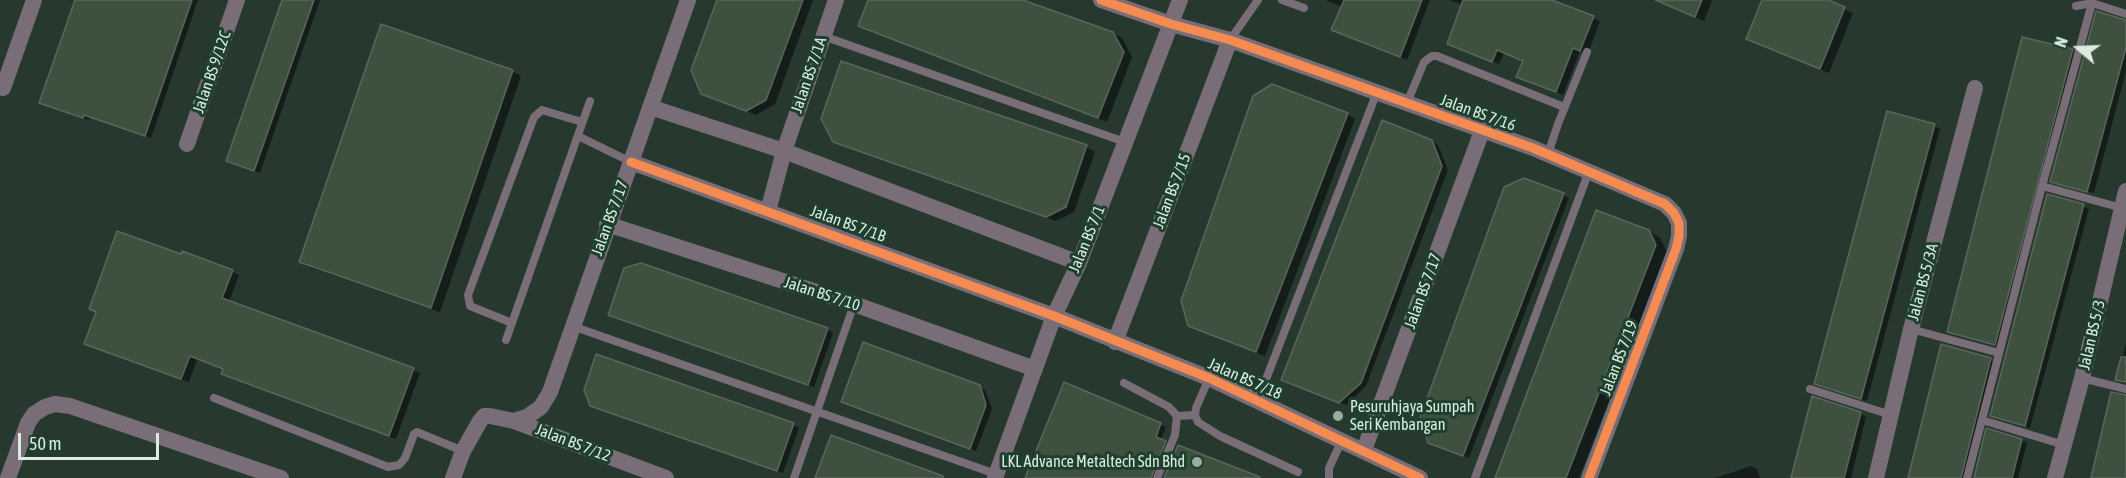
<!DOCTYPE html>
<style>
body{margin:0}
#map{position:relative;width:2126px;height:478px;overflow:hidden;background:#27382f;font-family:"Asap Condensed",sans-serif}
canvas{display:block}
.north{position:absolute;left:2048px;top:18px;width:60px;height:60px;-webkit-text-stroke:4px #1f402e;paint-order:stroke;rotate:289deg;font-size:16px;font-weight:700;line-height:24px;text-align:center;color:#daece1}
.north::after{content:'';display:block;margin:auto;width:21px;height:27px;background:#daece1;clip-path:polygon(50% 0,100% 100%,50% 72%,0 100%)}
.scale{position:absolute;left:18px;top:433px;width:141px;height:27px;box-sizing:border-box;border:3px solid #daece1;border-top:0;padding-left:8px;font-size:18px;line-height:21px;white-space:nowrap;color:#daece1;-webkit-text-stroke:4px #1f402e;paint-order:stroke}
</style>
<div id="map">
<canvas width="2126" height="478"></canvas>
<div class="north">N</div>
<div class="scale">50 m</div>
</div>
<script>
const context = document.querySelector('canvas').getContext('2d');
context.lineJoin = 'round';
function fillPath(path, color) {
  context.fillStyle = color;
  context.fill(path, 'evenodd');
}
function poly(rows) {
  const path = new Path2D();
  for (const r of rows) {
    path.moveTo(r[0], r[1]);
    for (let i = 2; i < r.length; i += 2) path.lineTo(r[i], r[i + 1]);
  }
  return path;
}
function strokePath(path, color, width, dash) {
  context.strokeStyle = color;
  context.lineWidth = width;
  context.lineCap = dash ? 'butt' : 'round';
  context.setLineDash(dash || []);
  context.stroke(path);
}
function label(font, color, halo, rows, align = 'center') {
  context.font = font + ' "Asap Condensed",sans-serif';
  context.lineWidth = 6;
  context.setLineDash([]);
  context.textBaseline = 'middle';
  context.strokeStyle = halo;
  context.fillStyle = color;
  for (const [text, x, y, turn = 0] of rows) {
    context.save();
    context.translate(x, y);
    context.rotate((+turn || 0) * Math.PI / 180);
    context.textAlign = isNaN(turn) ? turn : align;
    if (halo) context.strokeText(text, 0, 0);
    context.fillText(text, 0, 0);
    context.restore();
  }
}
fillPath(poly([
 [77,0,198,0,151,138,90,117,89,120,40,102],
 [284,0,320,0,260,173,228,160],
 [718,0,813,0,775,104,756,115,702,93],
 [870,0,1019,0,1113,33,1122,38,1132,57,1107,122,868,30],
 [1325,0,1430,0,1407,60,1333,30,1342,7],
 [1450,0,1548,0,1600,21,1588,54,1580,51,1563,95,1518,77,1525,61,1504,53,1499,64,1449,44,1463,5],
 [1653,0,1712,0,1704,21],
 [1764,0,1824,0,1853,13,1829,73,1748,39],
 [2126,22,2126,71,2094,193,2057,184,2052,181],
 [2072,51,2078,54,2000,347,1955,335,1949,332],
 [842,63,1086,147,1095,152,1074,212,1056,221,843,146,834,141],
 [512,71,521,76,440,312,309,267,301,262],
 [1347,114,1355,119,1265,356,1189,325],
 [1934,126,1940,129,1867,401,1822,386],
 [1432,141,1438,145,1448,170,1366,386,1346,405,1288,382],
 [1524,179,1569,198,1469,458,1435,445],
 [2083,206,2089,209,2030,428,1997,418,1991,415],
 [1649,231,1660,238,1667,252,1579,478,1503,478],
 [232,271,239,275,229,302,420,373,396,439,230,378,223,374,225,369,197,359,189,382,93,347],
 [615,317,827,329,833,333,814,387],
 [2126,343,2126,383,2117,379],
 [1943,346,1996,362,1967,478,1910,478],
 [1065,384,1166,427,1145,478,1026,478],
 [979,386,985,390,992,409,976,451,848,404],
 [598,408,793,424,799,428,783,473],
 [1861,414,1866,417,1851,478,1793,478],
 [2021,440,2027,443,2018,478,1975,478],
 [1751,466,1757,469,1760,478,1715,478]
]), '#0007');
const building = poly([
 [75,0,192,0,145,136,84,115,83,118,39,103,75,0],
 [282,0,314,0,254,171,226,161,282,0],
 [717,0,803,0,766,100,746,111,701,94,691,70,717,0],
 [868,0,1023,0,1113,32,1124,52,1098,118,858,26,868,0],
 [1344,0,1422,0,1400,57,1331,30,1344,0],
 [1463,0,1552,0,1594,16,1580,51,1573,48,1556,92,1516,77,1523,61,1497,50,1492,62,1447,44,1463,0],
 [1655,0,1702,0,1695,17,1655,0],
 [1762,0,1828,0,1845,7,1820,69,1746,39,1762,0],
 [2096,11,2126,20,2126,48,2087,192,2050,182,2096,11],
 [381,24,513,70,431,308,299,262,381,24],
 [2022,37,2073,49,1995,345,1947,332,2022,37],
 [841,61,1087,145,1066,207,1046,217,833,142,821,119,841,61],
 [1272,84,1348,113,1256,352,1188,326,1181,301,1253,96,1272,84],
 [1887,111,1935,124,1861,399,1814,384,1887,111],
 [1382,120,1432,140,1442,166,1361,383,1339,403,1281,380,1382,120],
 [1524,178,1564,193,1463,456,1428,443,1420,418,1504,187,1524,178],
 [2047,194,2084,204,2025,426,1990,416,2047,194],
 [1596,210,1649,230,1656,245,1566,478,1495,478,1596,210],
 [117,231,181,254,182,251,233,270,222,298,414,368,389,436,221,374,223,369,190,356,181,379,84,344,96,312,89,309,117,231],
 [641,263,828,328,808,385,608,315,624,268,641,263],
 [863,342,980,385,986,405,970,449,841,402,863,342],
 [1941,344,1991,358,1961,478,1908,478,1941,344],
 [596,354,794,423,777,471,590,406,584,390,596,354],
 [2121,357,2126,357,2126,382,2115,380,2121,357],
 [1064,382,1161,423,1156,437,1166,441,1151,478,1025,478,1064,382],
 [2111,392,2126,395,2126,478,2091,478,2111,392],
 [1812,396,1861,412,1844,478,1791,478,1812,396],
 [1986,428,2022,439,2012,478,1974,478,1986,428],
 [831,435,943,476,943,478,815,478,831,435],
 [1178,445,1260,477,1259,478,1164,478,1178,445]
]);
fillPath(building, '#3e513e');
strokePath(building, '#5a665d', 1.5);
strokePath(poly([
 [1282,0,1304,8],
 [2076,6,2092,3,2126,14],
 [823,36,1125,142],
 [1230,40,1258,0],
 [1407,103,1424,62,1432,56,1437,56,1564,107],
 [578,136,631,162],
 [1548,154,1558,124,1587,52],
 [2042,186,2122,208],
 [512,323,470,306,468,295,534,117,542,110,582,122],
 [572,326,996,474],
 [1911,329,1999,353],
 [506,340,590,101],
 [1209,378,1196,408,1195,415,1198,422,1220,436,1298,472],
 [2082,378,2126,389],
 [1124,383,1169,407,1177,416,1175,435,1157,478],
 [1810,389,1891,415],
 [214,398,388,467,399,465,405,458,414,434,417,432,463,451],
 [1258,400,1377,92],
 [1177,416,1195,415],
 [1982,420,2064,445],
 [794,478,854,304],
 [1329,478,1329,468,1342,440],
 [1475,478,1589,171],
 [1967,478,2042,186,2092,3]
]), '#796e77', 8);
strokePath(poly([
 [1101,0,1171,24,1230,40,1533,148,1665,204,1674,213,1679,223,1679,236,1676,249,1589,478],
 [3,88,34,0],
 [650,107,784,151,1079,263],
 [187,144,237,0],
 [631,162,1054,316,1209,378,1420,478],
 [768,211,784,151,836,0],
 [607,224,854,304,1035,369],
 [1115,342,1230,40],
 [514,421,527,417,541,407,550,392,688,0],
 [1364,450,1482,131],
 [8,478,28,423,34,414,45,407,55,404,70,406,281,478],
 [453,478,463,451,480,421,484,416,490,416,514,421,666,478],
 [995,478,1054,316,1079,263,1180,0],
 [1876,478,1911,329,1975,88],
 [2055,478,2082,378,2126,191]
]), '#796e77', 16);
strokePath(poly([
 [1101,0,1171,24,1230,40,1533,148,1665,204,1674,213,1679,223,1679,236,1676,249,1589,478],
 [631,162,1054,316,1209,378,1420,478]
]), '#f68b52', 9);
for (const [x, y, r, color] of [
 [1338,416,6,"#9bada3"],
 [1197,462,6,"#9bada3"]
]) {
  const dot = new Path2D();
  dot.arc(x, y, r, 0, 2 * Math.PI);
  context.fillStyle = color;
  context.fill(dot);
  strokePath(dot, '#1f402e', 2);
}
label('16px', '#daece1', '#1f402e', [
 ["Jalan BS 9/12C",212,72,-71],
 ["Jalan BS 7/1A",809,75,-71],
 ["Jalan BS 7/16",1478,113,20],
 ["Jalan BS 7/15",1172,191,-69],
 ["Jalan BS 7/17",610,218,-70],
 ["Jalan BS 7/1B",848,224,20],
 ["Jalan BS 7/1",1087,239,-68],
 ["Jalan BS 5/3A",1923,282,-75],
 ["Jalan BS 7/17",1423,291,-70],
 ["Jalan BS 7/10",822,294,18],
 ["Jalan BS 5/3",2092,335,-77],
 ["Jalan BS 7/19",1619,358,-69],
 ["Jalan BS 7/18",1245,379,24],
 ["Jalan BS 7/12",573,443,21]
]);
label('16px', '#daece1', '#1f402e', [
 ["Pesuruhjaya Sumpah",1350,407],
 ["Seri Kembangan",1350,425],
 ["LKL Advance Metaltech Sdn Bhd",1185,462,"right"]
], 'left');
</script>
